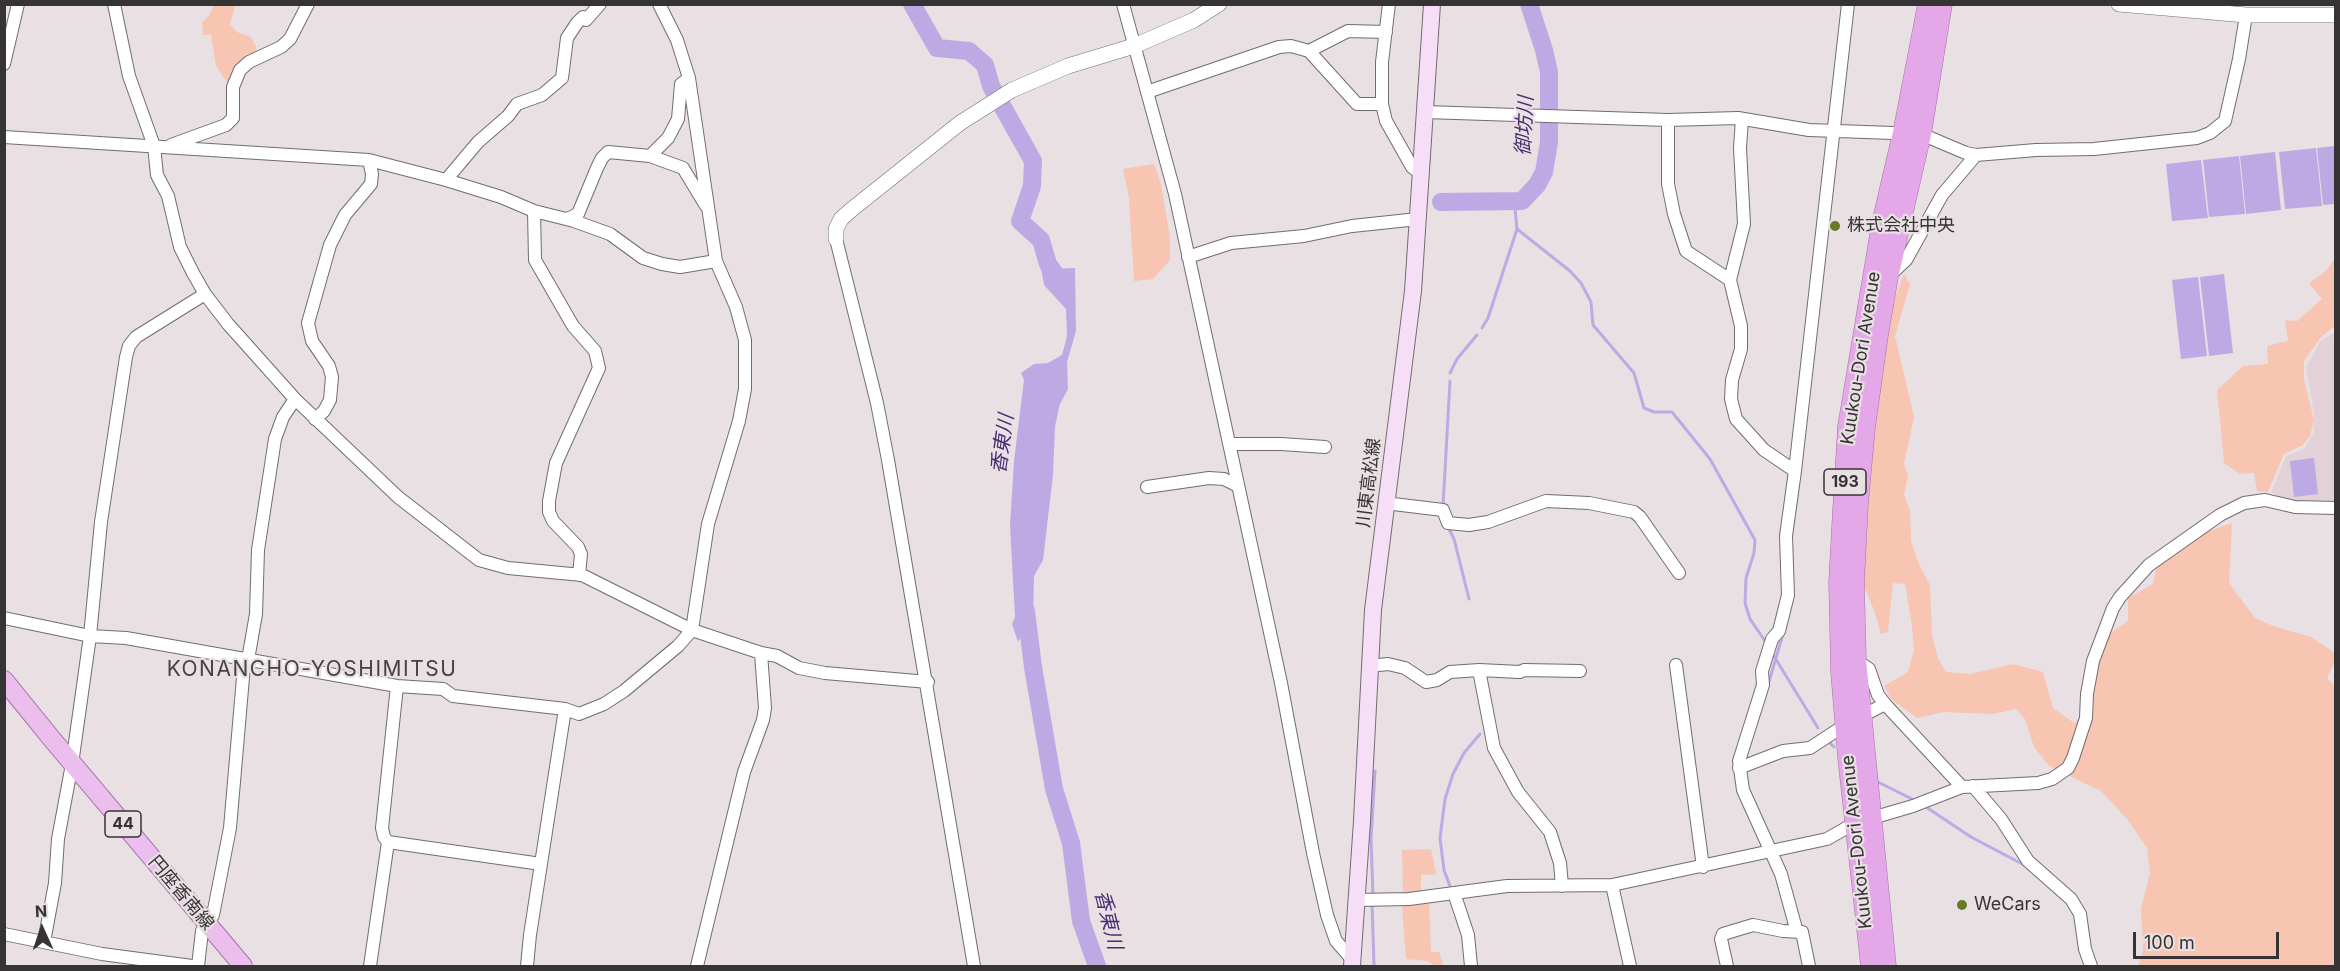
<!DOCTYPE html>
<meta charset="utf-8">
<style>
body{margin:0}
#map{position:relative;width:2340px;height:971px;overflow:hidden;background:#e8e0e3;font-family:Inter,sans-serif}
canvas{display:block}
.frame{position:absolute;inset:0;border:6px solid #363334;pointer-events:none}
.north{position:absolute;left:12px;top:899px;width:60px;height:60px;-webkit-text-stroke:4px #e8e0e3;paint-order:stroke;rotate:357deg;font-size:16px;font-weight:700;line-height:24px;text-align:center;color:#363334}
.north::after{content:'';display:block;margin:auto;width:21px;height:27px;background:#363334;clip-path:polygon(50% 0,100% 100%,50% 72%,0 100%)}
.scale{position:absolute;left:2133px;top:932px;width:146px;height:27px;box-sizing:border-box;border:3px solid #363334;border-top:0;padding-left:8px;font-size:18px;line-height:21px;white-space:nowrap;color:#363334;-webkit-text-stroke:4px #e8e0e3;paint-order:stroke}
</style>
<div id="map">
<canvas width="2340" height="971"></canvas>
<div class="frame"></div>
<div class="north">N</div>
<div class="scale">100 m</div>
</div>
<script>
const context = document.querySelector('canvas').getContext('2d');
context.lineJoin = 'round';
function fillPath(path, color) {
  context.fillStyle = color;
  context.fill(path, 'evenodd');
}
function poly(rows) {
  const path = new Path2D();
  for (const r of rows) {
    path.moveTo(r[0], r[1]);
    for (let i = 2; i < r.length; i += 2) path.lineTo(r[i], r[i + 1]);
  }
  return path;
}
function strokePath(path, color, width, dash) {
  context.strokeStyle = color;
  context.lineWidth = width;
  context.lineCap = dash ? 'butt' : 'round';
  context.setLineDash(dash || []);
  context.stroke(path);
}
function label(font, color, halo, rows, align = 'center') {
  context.font = font + ' Inter,"Noto Sans JP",sans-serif';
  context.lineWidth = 4.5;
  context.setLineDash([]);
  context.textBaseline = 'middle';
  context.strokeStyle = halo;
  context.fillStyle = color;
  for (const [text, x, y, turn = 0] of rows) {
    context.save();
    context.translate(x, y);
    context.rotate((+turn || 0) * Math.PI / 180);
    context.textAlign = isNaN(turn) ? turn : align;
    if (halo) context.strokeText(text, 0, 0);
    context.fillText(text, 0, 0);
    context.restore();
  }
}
fillPath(poly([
 [2335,332,2335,503,2291,503,2271,492,2286,456,2305,448,2314,432,2314,414,2306,368,2320,342]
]), '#e2d2d8');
fillPath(poly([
 [214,5,235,5,230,25,237,32,251,37,256,47,256,56,228,84,216,66,211,35,203,35,202,22,209,16],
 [1154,164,1161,184,1170,237,1170,260,1153,279,1134,281,1129,198,1123,169],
 [2335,258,2335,326,2321,337,2304,361,2304,379,2314,420,2310,436,2303,445,2284,454,2268,492,2257,491,2254,473,2240,474,2224,463,2217,390,2243,366,2268,364,2267,346,2288,341,2285,320,2297,321,2322,299,2309,283,2326,271],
 [1904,274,1910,284,1895,336,1914,417,1904,464,1908,475,1904,495,1910,511,1911,541,1918,562,1930,585,1932,635,1938,658,1946,672,1971,674,2013,664,2043,672,2053,708,2074,723,2093,708,2096,667,2109,634,2128,621,2128,598,2153,584,2157,565,2204,533,2232,523,2229,583,2255,618,2273,626,2311,637,2335,653,2335,661,2327,678,2336,687,2335,966,2138,966,2143,950,2141,909,2150,873,2147,848,2128,820,2101,791,2049,766,2034,747,2025,719,2016,709,1993,714,1944,712,1917,718,1891,699,1884,686,1908,672,1914,650,1912,626,1905,584,1893,583,1888,632,1881,634,1874,610,1862,581,1863,493,1883,329],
 [1431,849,1436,874,1421,875,1421,893,1403,893,1402,850],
 [1429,902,1431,952,1439,952,1443,964,1435,966,1428,961,1406,959,1402,905]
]), '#f7c5b1');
fillPath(poly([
 [2335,146,2335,204,2323,205,2317,148],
 [2316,148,2322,206,2285,209,2279,152],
 [2275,152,2281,210,2246,214,2240,156],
 [2239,156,2245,214,2209,217,2203,160],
 [2201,160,2208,218,2172,221,2166,164],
 [1041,267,1052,269,1075,268,1076,331,1067,362,1068,389,1060,404,1055,426,1053,475,1043,560,1034,576,1033,626,1026,636,1022,635,1018,642,1012,624,1015,617,1010,526,1014,461,1024,380,1021,373,1034,364,1048,363,1062,355,1067,336,1066,309,1044,285],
 [2224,274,2233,353,2209,356,2200,277],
 [2198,277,2207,356,2181,359,2172,280],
 [2314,458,2318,494,2294,497,2290,461]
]), '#bdaae4');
strokePath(poly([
 [1517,201,1515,209,1517,229,1570,271,1581,283,1591,302,1593,325,1634,373,1644,408,1654,412,1672,412,1710,459,1755,540,1754,553,1746,578,1745,603,1750,619,1765,641],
 [1482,328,1488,318,1517,229],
 [1450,373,1457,359,1477,335],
 [1443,506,1450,381],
 [1449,529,1454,539,1469,599],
 [1772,653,1818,728],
 [1768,685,1783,634],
 [1828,741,1834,747],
 [1876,781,1914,800],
 [1923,805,1971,837,2026,866],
 [1451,889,1444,870,1440,838,1445,799,1453,774,1464,753,1480,734],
 [1373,896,1371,839,1375,771],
 [1372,902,1374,966]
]), '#bdaae4', 3);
strokePath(poly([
 [912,4,937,48,969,51,985,65,991,86,1033,161,1032,186,1020,221,1041,240,1048,264,1065,287],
 [1441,202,1522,201,1537,185,1544,172,1549,142,1549,72,1544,50,1529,4],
 [1026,611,1033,667,1054,789,1071,843,1081,921,1097,966]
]), '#bdaae4', 18);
const minor = poly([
 [114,4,129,76,154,146,157,175,168,196,180,247,193,273,205,294,228,324,295,399,398,497,479,560,508,568,582,575,692,630,761,653,777,656,799,668,825,673,928,682],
 [1123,4,1175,194,1281,683,1313,853,1327,915,1336,941,1351,958],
 [1389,4,1382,62,1382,104,1386,121,1412,167,1421,174],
 [1309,51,1348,31,1386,32],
 [4,64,18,4],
 [1147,92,1279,47,1291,46,1309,51,1357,104,1382,104],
 [1425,112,1668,120,1738,118,1809,130,1921,134,1966,153,1976,155,2036,150,2094,149,2197,138,2210,133,2225,121,2239,59,2246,15],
 [1668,120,1668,184,1674,214,1686,251,1730,280,1741,326,1741,349,1732,380,1731,399,1736,419,1764,450,1795,471],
 [4,137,369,160,446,180,501,197,534,211,574,221,610,234,643,258,662,264,680,267,716,261],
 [171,145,226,125,233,118,233,87,240,70,249,62,281,47,290,39,308,4],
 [650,156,683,168,706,206],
 [446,180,478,142,508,116,517,104,542,95,562,78,567,38,577,23,583,17,586,20,600,4],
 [534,211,535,260,573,326,595,351,599,368,556,463,549,501,549,512,553,521,578,547,581,554,579,575],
 [567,219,578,214,597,168,602,158,608,152,650,156,668,138,678,119,681,84,689,78],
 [836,239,877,403,888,460,974,966],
 [1188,257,1231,243,1304,236,1352,226,1418,219],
 [1888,277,1906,260,1942,195,1976,155],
 [1730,280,1744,224,1740,148,1742,119],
 [315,419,324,411,330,400,332,377,329,366,312,341,308,323,330,245,345,215,371,184,372,174,369,160],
 [1229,444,1281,444,1325,447],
 [1147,487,1209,478,1224,479,1238,486],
 [1385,503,1443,510,1448,523,1469,525,1488,522,1546,501,1589,503,1634,512,1640,517,1679,573],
 [4,618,90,636,126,638,397,686,443,689,453,696,565,709,579,714,604,704,624,691,678,646,692,630,708,524,739,421,745,389,745,340,736,307,716,261,689,78,677,40,659,4],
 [1856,660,1869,669,1878,695,1885,704,1962,787],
 [1676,665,1703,867],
 [1369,666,1388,664,1405,668,1426,682,1437,680,1450,672,1479,670,1520,672,1524,670,1580,671],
 [1479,670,1494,748,1518,792,1550,832,1560,863,1562,886],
 [397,686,382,828,384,837,388,842,541,864],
 [1739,768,1783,751,1810,748,1845,725,1885,704],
 [1973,786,2001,819,2028,861,2071,899,2080,914,2085,949,2091,966],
 [1612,885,1630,966],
 [1454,893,1468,935,1471,966],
 [1357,900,1409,899,1507,886,1612,885,1827,839,1855,823,1913,806,1962,787,2038,783,2052,779,2068,768,2073,758,2086,718,2087,694,2093,661,2113,608,2120,597,2149,565,2220,515,2244,503,2265,500,2295,507,2336,508],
 [1797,932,1781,874,1743,790,1739,761,1763,685,1762,671,1772,639,1779,631,1788,595,1786,536,1795,471,1848,4],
 [4,934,102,954,192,966],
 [44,942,55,883,58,839,72,764,90,636,101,522,126,357,129,346,136,337,205,294],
 [198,966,202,931,213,915,230,828,244,666,249,654,256,614,258,550,275,439,283,417,295,399],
 [370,966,388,842],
 [527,966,530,935,565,709],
 [697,966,744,772,763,720,765,708,761,653],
 [1727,966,1721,939,1723,934,1753,925,1783,931,1802,932,1809,966]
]);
const tertiary = poly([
 [2119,4,2246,15,2336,15],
 [836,239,836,229,841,219,851,210,960,123,1012,90,1068,66,1134,46,1194,20,1219,4]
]);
const secondary = poly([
 [1352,966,1362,821,1373,610,1413,291,1432,4]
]);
const primary = poly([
 [4,680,51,738,243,966]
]);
const trunk = poly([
 [1871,966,1848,758,1841,672,1839,582,1843,509,1848,426,1882,223,1903,133,1928,4],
 [1886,966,1856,660,1854,582,1858,504,1865,427,1878,335,1888,277,1921,134,1942,4]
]);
strokePath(minor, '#736c6f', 14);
strokePath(tertiary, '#736c6f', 16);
strokePath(secondary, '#736c6f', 18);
strokePath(primary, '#a371a5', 20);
strokePath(trunk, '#a371a5', 21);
strokePath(minor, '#fff', 12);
strokePath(tertiary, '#fff', 15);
strokePath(secondary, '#f5def6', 16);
strokePath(primary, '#ebbeee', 18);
strokePath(trunk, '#e4a8e8', 20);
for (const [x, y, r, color] of [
 [1835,226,6,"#687927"],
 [1962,905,6,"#687927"]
]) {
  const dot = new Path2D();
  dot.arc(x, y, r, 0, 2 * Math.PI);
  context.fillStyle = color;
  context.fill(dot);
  strokePath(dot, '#e8e0e3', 2);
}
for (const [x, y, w] of [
 [1845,482,42],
 [123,824,36]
]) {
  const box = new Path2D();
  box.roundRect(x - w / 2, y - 13, w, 26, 4.5);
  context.fillStyle = '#e8e0e3';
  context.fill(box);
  strokePath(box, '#363334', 1.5);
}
label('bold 16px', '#363334', null, [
 ["193",1845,482],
 ["44",123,824]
]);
label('18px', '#363334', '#e8e0e3', [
 ["株式会社中央",1847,226],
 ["WeCars",1974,905]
], 'left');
label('18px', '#363334', '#e8e0e3', [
 ["Kuukou-Dori Avenue",1861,358,-81],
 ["川東高松線",1369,483,-83],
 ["Kuukou-Dori Avenue",1857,842,-96],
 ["円座香南線",181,893,50]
]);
label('italic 20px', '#492d73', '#e8e0e3', [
 ["御坊川",1525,126,-87],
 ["香東川",1003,444,-82],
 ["香東川",1108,920,76]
]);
context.letterSpacing = '1.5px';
label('21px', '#474143', '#e8e0e3', [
 ["KONANCHO-YOSHIMITSU",312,670]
]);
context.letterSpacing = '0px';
</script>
